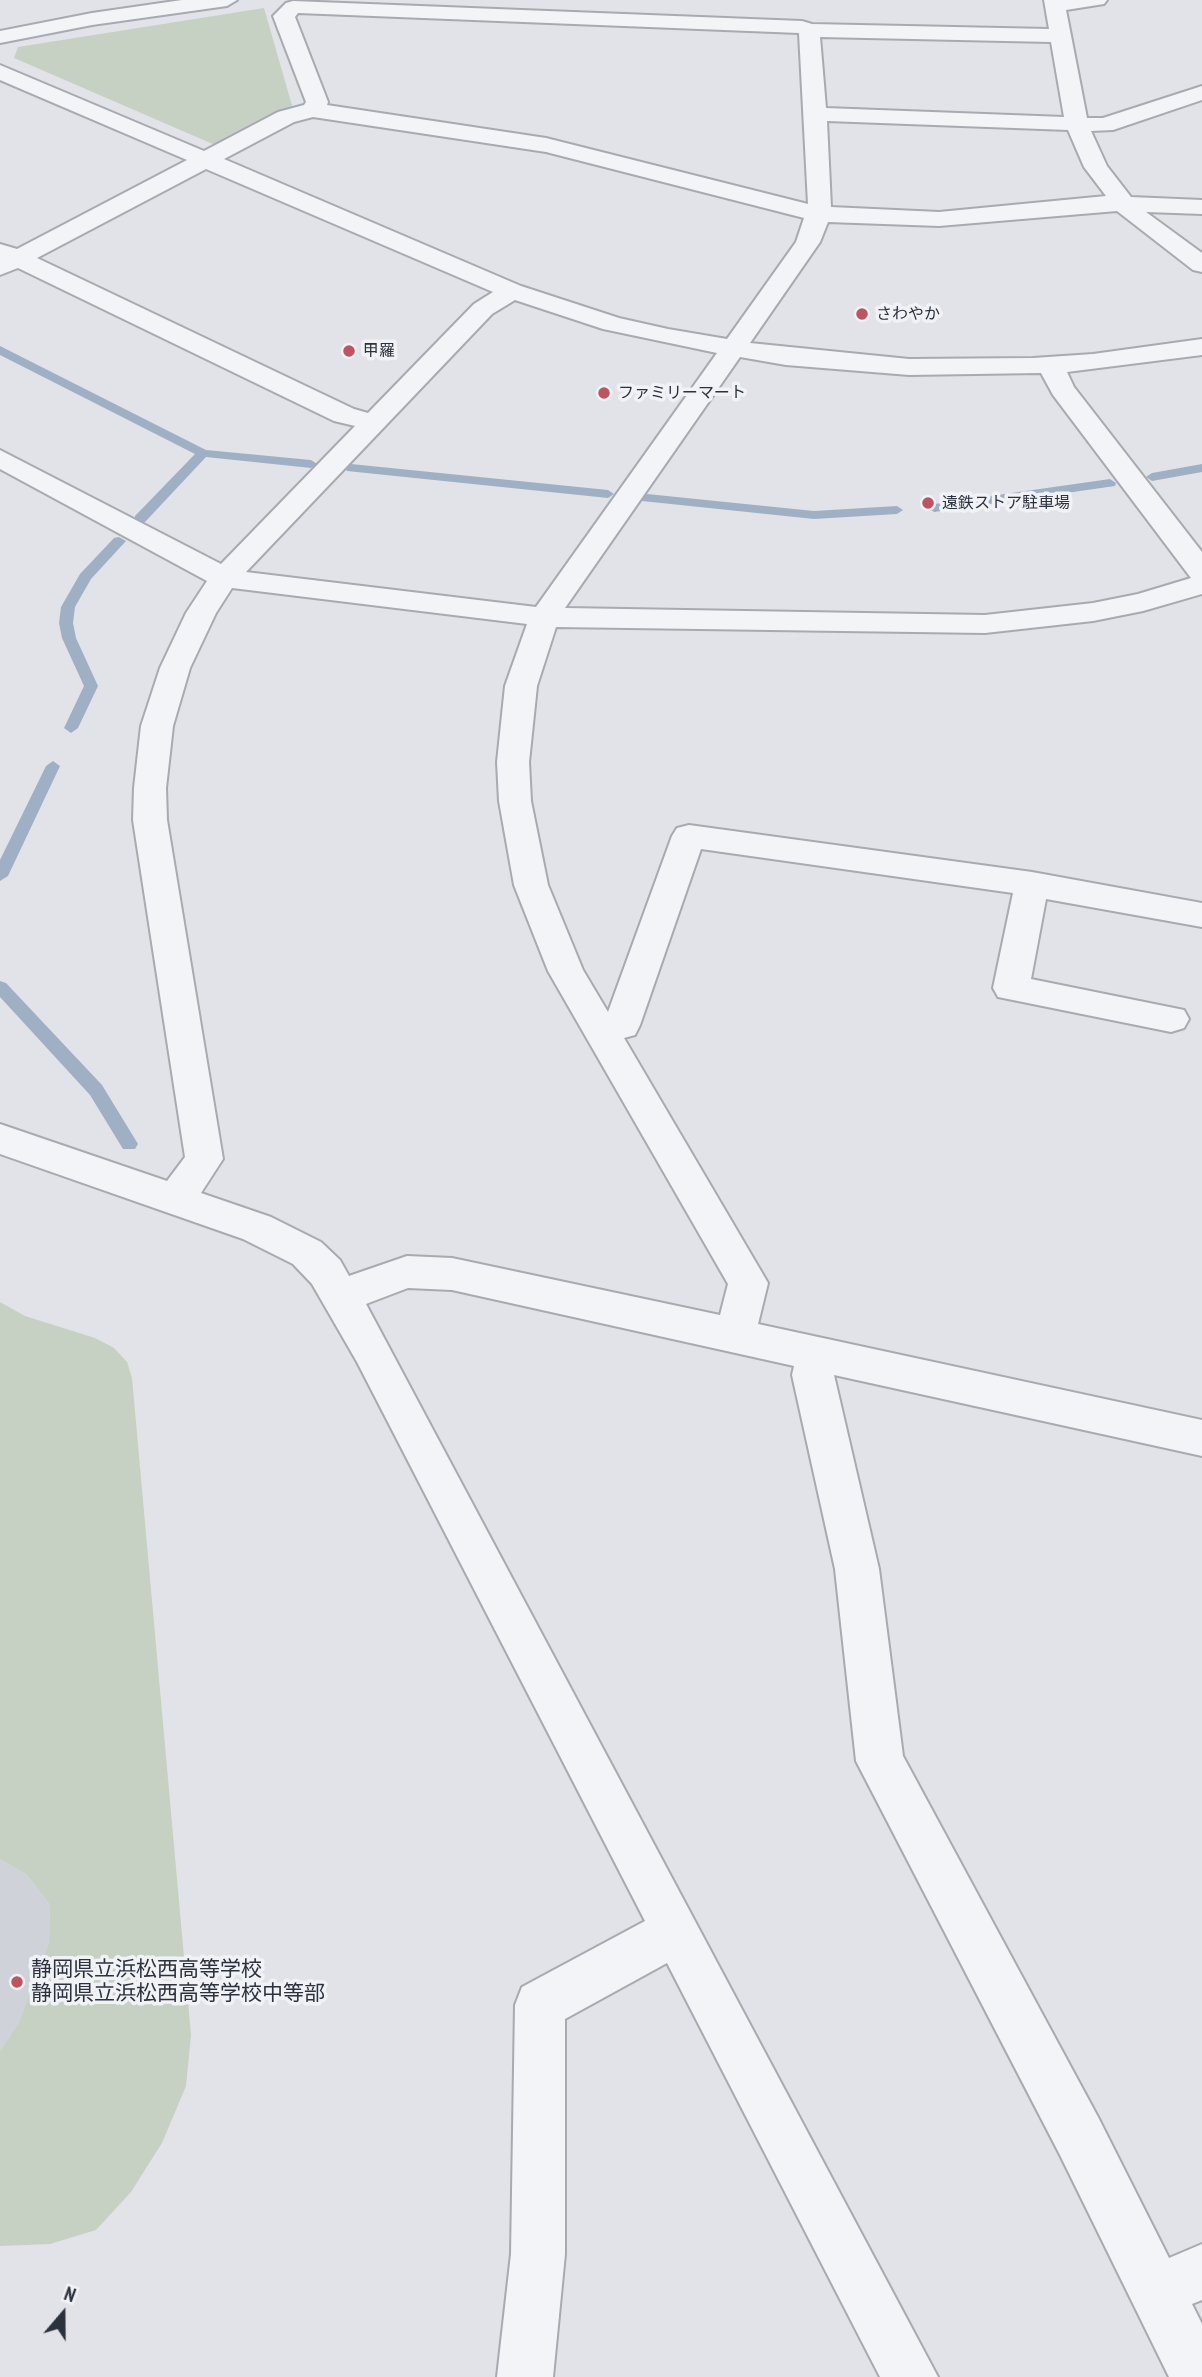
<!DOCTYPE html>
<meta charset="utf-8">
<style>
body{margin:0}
#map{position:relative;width:1202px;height:2377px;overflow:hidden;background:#e1e3e8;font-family:"PT Sans Narrow",sans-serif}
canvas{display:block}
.north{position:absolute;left:28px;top:2279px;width:70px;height:70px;-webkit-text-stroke:5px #f0f2f5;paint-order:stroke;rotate:20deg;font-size:19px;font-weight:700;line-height:28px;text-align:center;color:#2b313d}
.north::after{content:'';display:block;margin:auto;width:24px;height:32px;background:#2b313d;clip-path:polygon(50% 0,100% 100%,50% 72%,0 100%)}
</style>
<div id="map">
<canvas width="1202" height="2377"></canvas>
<div class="north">N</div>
</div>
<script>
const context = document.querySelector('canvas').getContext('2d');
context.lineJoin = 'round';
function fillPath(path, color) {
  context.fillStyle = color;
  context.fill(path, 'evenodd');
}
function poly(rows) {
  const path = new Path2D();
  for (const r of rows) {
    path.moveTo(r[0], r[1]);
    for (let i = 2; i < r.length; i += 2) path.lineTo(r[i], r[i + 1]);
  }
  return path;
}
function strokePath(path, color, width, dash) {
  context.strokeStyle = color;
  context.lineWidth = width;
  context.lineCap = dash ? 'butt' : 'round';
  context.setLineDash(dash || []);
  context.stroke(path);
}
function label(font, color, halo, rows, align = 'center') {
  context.font = font + ' "PT Sans Narrow","Noto Sans JP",sans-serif';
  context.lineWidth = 7;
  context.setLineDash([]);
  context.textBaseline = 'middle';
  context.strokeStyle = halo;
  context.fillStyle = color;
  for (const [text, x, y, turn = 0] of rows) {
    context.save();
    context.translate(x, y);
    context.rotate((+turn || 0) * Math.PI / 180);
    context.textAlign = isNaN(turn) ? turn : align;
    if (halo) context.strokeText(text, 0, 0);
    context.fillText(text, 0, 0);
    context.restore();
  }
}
fillPath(poly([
 [0,1859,27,1875,50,1905,49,1942,19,2022,0,2051]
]), '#cfd2d9');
fillPath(poly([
 [264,8,293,109,230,141,215,145,14,58,18,47],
 [0,1302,25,1316,95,1338,114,1348,127,1362,132,1378,191,2035,186,2086,162,2143,131,2192,96,2230,50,2244,0,2246,0,2051,19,2022,49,1942,50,1905,27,1875,0,1859]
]), '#c6d1c3');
fillPath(poly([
 [0,346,206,450,311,460,317,464,311,468,206,457,145,522,135,522,135,516,195,454,0,355,0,346],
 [351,464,608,490,614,494,608,498,347,471,345,468,351,464],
 [1202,464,1202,472,1152,481,1146,477,1152,473,1202,464],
 [1110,479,1116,483,1115,486,934,512,928,508,934,504,1110,479],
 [647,494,814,511,897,506,903,510,897,514,814,519,642,501,641,498,647,494],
 [119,537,126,541,91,579,75,607,73,623,76,638,98,686,78,728,71,733,64,728,84,686,62,638,59,623,61,607,80,574,114,538,119,537],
 [53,761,60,766,8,876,0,881,0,860,46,766,53,761],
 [0,981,6,983,102,1085,138,1144,135,1149,123,1149,90,1095,0,997,0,981]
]), '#a0b0c4');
const minor = poly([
 [182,0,237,0,227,6,92,25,0,43,0,31,92,13,182,0],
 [1044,0,1107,0,1104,4,1066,10,1087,118,1103,118,1202,86,1202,100,1113,130,1091,131,1107,166,1131,197,1202,200,1202,214,1146,212,1202,253,1202,272,1193,270,1117,211,939,226,828,222,820,242,750,343,909,359,1033,358,1093,354,1202,339,1202,355,1067,372,1074,387,1202,552,1202,594,1143,611,1093,621,985,633,556,627,537,686,529,762,531,801,548,885,583,970,608,1012,672,836,677,828,689,825,1032,872,1202,903,1202,927,1046,899,1031,979,1184,1010,1189,1019,1184,1028,1171,1032,998,997,993,988,1013,893,701,849,640,1025,635,1035,624,1038,768,1283,758,1324,1202,1420,1202,1456,834,1375,879,1569,903,1756,1098,2117,1169,2258,1202,2244,1202,2300,1192,2304,1202,2324,1202,2377,1169,2377,1060,2155,856,1761,835,1569,792,1375,794,1366,452,1290,408,1288,366,1304,938,2377,880,2377,667,1963,565,2019,565,2254,553,2377,497,2377,511,2254,515,2005,522,1987,645,1921,357,1362,312,1284,293,1264,243,1239,0,1154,0,1124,167,1181,185,1157,133,820,134,788,141,726,160,668,186,613,207,581,0,469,0,450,221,564,355,426,334,421,18,268,0,275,0,244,17,249,187,160,0,80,0,65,204,151,278,112,304,105,306,102,273,16,286,3,293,1,802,21,812,24,1049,29,1044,0],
 [298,13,799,33,808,204,546,138,327,105,328,102,295,17,298,13],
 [820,37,1051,42,1064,117,826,108,820,37],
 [313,117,546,152,804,218,796,242,727,339,668,329,619,318,521,286,224,159,294,122,313,117],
 [827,121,1068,130,1084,167,1106,196,939,212,831,207,827,121],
 [206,169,493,292,474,304,368,413,354,409,37,258,206,169],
 [515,300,603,329,717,353,536,607,246,572,492,314,515,300],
 [740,357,786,365,909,375,1041,373,1053,395,1191,578,1138,594,1093,603,985,615,565,608,740,357],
 [232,588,527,624,505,686,497,762,499,801,514,885,548,971,728,1284,720,1315,452,1258,407,1256,349,1276,340,1260,321,1242,271,1217,201,1193,223,1159,167,820,166,788,173,726,190,668,216,613,232,588]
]);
strokePath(minor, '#a7aab1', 4);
fillPath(minor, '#f3f4f7');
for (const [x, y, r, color] of [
 [862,314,7,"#be5462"],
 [349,351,7,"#be5462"],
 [604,393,7,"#be5462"],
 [928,503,7,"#be5462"],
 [17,1982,7,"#be5462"]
]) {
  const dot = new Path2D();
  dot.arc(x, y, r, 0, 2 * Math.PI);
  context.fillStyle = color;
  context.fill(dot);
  strokePath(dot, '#f0f2f5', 2.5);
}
label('16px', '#2b313d', '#f0f2f5', [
 ["さわやか",876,314],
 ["甲羅",363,351],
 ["ファミリーマート",618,393],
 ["遠鉄ストア駐車場",942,503]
], 'left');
label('21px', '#2b313d', '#f0f2f5', [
 ["静岡県立浜松西高等学校",31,1970],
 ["静岡県立浜松西高等学校中等部",31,1994]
], 'left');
</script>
